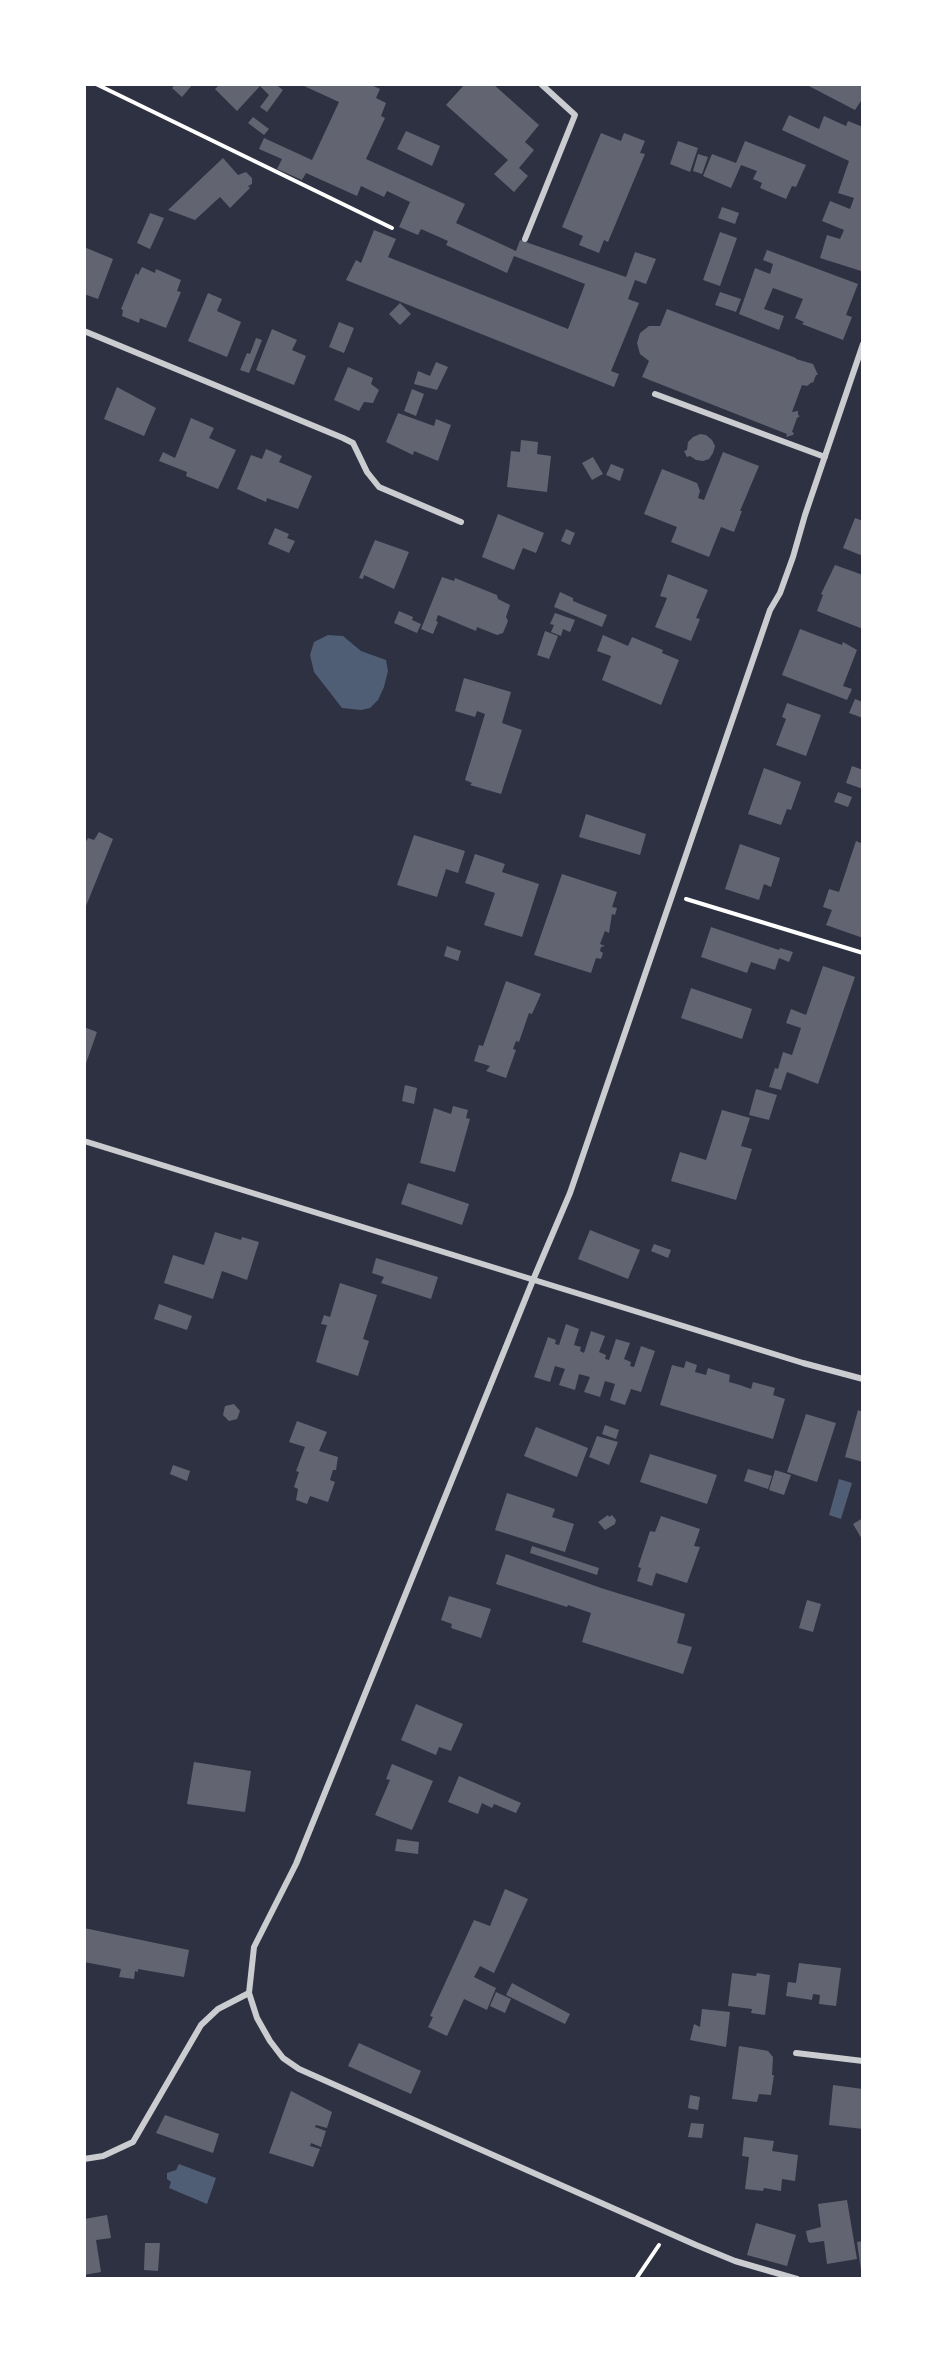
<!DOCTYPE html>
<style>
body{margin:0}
#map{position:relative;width:947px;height:2363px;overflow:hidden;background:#2d3142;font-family:"Zilla Slab",serif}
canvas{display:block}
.frame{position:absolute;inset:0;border:86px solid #fff;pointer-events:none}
</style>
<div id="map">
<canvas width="947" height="2363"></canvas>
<div class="frame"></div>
</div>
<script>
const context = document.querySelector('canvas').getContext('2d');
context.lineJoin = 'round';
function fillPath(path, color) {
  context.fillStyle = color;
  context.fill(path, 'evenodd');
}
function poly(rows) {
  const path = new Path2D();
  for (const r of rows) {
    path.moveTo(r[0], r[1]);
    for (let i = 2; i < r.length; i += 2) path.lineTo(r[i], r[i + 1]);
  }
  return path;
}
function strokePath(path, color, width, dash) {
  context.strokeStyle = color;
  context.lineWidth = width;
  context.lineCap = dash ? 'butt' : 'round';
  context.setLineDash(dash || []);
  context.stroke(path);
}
fillPath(poly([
 [328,635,343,636,361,651,386,660,388,671,384,687,378,700,370,708,361,710,342,708,314,672,310,655,314,642],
 [839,1479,852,1483,841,1519,829,1515],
 [179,2164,216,2178,207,2204,169,2188,171,2182,167,2179,167,2173,176,2170]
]), '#4f5d75');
fillPath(poly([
 [176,84,193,84,182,97,172,88],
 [220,84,275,84,283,90,267,112,260,107,269,95,260,86,237,111,215,89],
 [306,84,369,84,380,89,376,98,386,103,381,116,385,118,366,159,465,204,456,223,516,251,520,240,626,277,635,252,656,259,646,284,635,280,628,299,639,303,611,371,619,374,614,387,346,280,356,260,361,263,374,230,396,239,388,257,568,329,585,284,514,256,507,273,446,245,448,241,421,229,418,235,399,227,410,202,387,191,384,197,361,186,357,196,306,173,302,180,277,169,282,159,259,149,264,138,312,160,339,102,304,86],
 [465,84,493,84,539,125,525,142,534,150,519,168,528,176,514,192,494,174,508,160,446,105],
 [805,84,863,84,863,98,855,110],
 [789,115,819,129,824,116,846,126,848,121,863,127,863,265,861,271,820,258,827,235,840,239,844,230,822,221,830,201,850,209,854,198,838,193,849,161,782,130],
 [253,117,269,129,264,135,248,123],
 [406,131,440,146,432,166,397,149],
 [601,133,621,141,624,133,645,141,640,153,645,154,608,242,604,240,599,253,579,245,583,236,562,227],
 [678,141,698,148,690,172,670,164],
 [745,141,806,165,796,187,792,186,786,199,760,188,762,183,753,179,757,171,741,165,731,188,703,176,712,154,736,163],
 [698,154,708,157,702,174,693,171],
 [223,158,238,175,246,172,252,178,252,184,248,186,250,188,230,208,220,197,195,220,168,210],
 [722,207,739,213,735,224,718,218],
 [150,213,164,218,150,249,137,243],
 [720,232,737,238,720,286,703,280],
 [84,247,113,259,98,299,84,294],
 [767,250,858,284,846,315,852,317,843,340,802,324,804,322,795,318,803,299,773,288,764,309,784,316,779,330,739,314,755,268,770,274,773,264,763,260],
 [142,267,155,273,156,269,181,280,177,291,181,292,166,328,140,318,139,323,122,316,123,310,121,309,136,273,138,275],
 [720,292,741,299,736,312,715,305],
 [208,293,222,299,217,311,241,322,227,357,188,341],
 [400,303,411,314,400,325,389,314],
 [667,309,796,358,796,359,813,364,818,375,816,375,813,383,812,382,807,386,802,385,792,412,798,411,798,415,800,416,797,418,792,432,794,433,793,435,786,437,787,434,642,377,649,361,640,354,637,343,640,333,649,326,660,326],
 [339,322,354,328,344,353,329,347],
 [272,329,297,340,292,350,306,356,294,385,256,370],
 [256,338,262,340,249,373,240,370,247,353,250,354],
 [436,362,448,367,437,390,414,384,418,371,430,376],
 [348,367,373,378,371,384,379,390,373,403,364,402,359,411,334,400],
 [117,387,156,408,144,436,104,419],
 [412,389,424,394,416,416,404,411],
 [398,413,434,426,436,419,451,425,438,461,414,451,413,455,386,442],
 [191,418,214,428,209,438,236,450,218,489,186,476,187,472,159,461,163,452,175,458],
 [700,434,706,435,712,440,715,446,713,453,709,459,703,461,696,460,690,456,687,457,684,451,687,450,688,442,693,437],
 [521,440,538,442,537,454,551,456,547,492,507,487,511,451,520,452],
 [266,449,282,456,279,462,312,476,298,509,267,498,266,502,237,489,251,455,262,459],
 [723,452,759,466,740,511,742,511,734,532,721,527,709,557,671,542,677,527,644,514,662,469,697,483,700,491,698,498,704,500],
 [593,457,603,474,592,480,582,463],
 [611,464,624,469,620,481,606,475],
 [498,514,544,533,536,553,523,548,514,570,482,557],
 [855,518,863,521,863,556,843,548],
 [275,528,289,534,287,538,295,541,289,553,268,544],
 [566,529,575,533,570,545,561,541],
 [375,540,409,552,394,589,364,575,363,579,359,578],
 [835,565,863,575,863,629,817,611,823,595,821,594],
 [668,574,708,590,696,618,700,619,691,641,655,627,667,598,660,596],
 [442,577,454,581,455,578,497,595,498,599,510,605,506,617,508,621,503,633,497,635,477,627,476,631,438,615,436,621,438,622,433,634,421,629],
 [560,592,573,598,573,601,607,615,602,627,554,607],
 [399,611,413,617,412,620,421,624,417,633,394,623],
 [555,613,575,620,570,632,563,629,561,636,551,632,554,625,550,624],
 [800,629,842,645,843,642,857,650,843,686,852,689,847,700,782,675],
 [545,631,558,636,549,659,537,655],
 [603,635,628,646,632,637,663,650,662,653,679,660,661,705,602,680,611,656,597,651],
 [464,678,511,692,502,723,522,730,501,794,470,785,472,783,465,780,485,714,477,711,475,717,455,711],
 [855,699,863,702,863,718,849,713],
 [787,703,821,715,806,756,776,745,786,719,782,717],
 [852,766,863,770,863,789,846,783],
 [764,768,801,782,791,810,787,809,781,825,748,814],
 [838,792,852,797,848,807,834,802],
 [586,814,646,834,640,855,579,837],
 [99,832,113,839,84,911,84,845,88,838,94,840],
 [414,835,465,851,458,873,446,869,437,897,397,885],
 [856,841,863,844,863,938,826,925,832,910,823,907,829,889,839,892],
 [740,844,780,858,771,887,764,884,759,900,725,889],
 [475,854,505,864,502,872,539,884,522,937,484,925,495,893,465,883],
 [562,874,617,892,612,907,617,908,615,915,612,914,609,933,605,931,600,944,605,946,601,947,600,951,603,953,601,959,596,958,591,973,534,955],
 [711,927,779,950,780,948,793,952,789,962,779,958,775,970,751,962,747,973,701,957],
 [447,946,461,951,458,961,444,956],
 [823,966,855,977,818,1084,787,1072,781,1090,769,1087,775,1068,778,1069,783,1052,792,1055,801,1028,786,1023,791,1009,806,1015],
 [506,981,541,994,532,1014,529,1013,519,1042,516,1041,513,1049,516,1050,506,1078,486,1071,490,1066,474,1061,479,1045,483,1046],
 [691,988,752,1009,742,1039,681,1018],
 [84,1027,97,1032,84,1069],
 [405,1085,417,1088,414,1104,402,1101],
 [756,1089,777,1095,769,1120,749,1115],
 [453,1106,468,1110,466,1118,470,1119,455,1172,420,1163,434,1108,451,1114],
 [722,1110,750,1118,741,1146,752,1149,736,1200,671,1181,680,1152,706,1160],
 [408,1183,469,1204,462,1225,401,1204],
 [590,1230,640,1250,628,1279,578,1259],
 [215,1232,241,1240,242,1237,259,1242,247,1280,222,1271,213,1299,164,1283,173,1255,204,1265],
 [654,1244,671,1250,668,1258,651,1251],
 [376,1258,438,1277,431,1299,381,1283,384,1277,372,1273],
 [340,1283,377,1295,363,1339,369,1341,358,1376,316,1362,327,1325,321,1324,324,1315,330,1317],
 [159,1304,192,1316,187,1330,154,1319],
 [566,1324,579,1329,574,1345,581,1347,580,1351,584,1353,591,1331,605,1336,599,1352,606,1355,605,1359,609,1360,616,1339,630,1343,624,1359,631,1362,630,1366,634,1367,641,1346,655,1351,641,1392,631,1389,625,1405,610,1400,615,1384,605,1381,600,1397,584,1392,590,1377,579,1374,575,1390,559,1385,565,1369,555,1366,550,1382,534,1377,548,1337,556,1340,555,1344,559,1345],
 [686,1361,697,1365,695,1372,706,1375,708,1368,730,1375,729,1382,740,1385,751,1389,753,1382,775,1388,773,1395,785,1399,773,1439,660,1405,672,1365,684,1368],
 [234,1404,240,1411,237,1419,229,1421,223,1415,225,1406],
 [858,1410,863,1412,863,1462,845,1457],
 [806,1414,836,1423,817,1482,787,1472],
 [297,1421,327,1432,319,1451,338,1457,336,1470,333,1470,330,1480,335,1482,328,1502,310,1496,307,1504,296,1500,298,1489,294,1487,299,1472,296,1471,305,1447,289,1442],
 [605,1425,619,1430,616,1439,602,1434],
 [536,1427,588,1448,577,1477,524,1456],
 [597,1436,618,1442,609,1465,589,1457],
 [650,1454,717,1475,707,1504,640,1482],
 [173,1465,190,1471,187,1481,170,1474],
 [748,1469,772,1476,768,1489,744,1481],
 [775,1470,791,1475,784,1495,769,1490],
 [507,1493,555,1509,552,1517,574,1524,565,1552,495,1530],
 [608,1515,609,1517,612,1515,616,1520,615,1524,605,1530,598,1522],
 [661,1516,700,1529,694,1546,700,1547,687,1583,656,1573,652,1586,637,1581,641,1568,638,1567,650,1531,655,1532],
 [863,1518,863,1541,853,1524],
 [532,1546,599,1568,597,1575,530,1553],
 [506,1554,601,1588,685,1614,677,1643,692,1647,683,1674,582,1642,591,1613,568,1605,567,1607,496,1584],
 [449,1596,491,1609,481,1638,451,1628,452,1624,441,1620],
 [807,1600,821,1604,813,1632,799,1628],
 [416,1704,463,1724,451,1751,439,1747,436,1755,401,1740],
 [194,1762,251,1771,245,1812,187,1804],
 [392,1764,433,1781,412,1830,375,1815,390,1780,386,1779],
 [459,1776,521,1803,516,1813,494,1804,492,1808,482,1803,478,1814,448,1802],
 [397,1839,419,1842,418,1854,395,1851],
 [505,1889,528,1899,494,1973,480,1966,474,1977,496,1988,487,2010,464,1999,447,2036,428,2027,433,2017,430,2016,474,1920,490,1926],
 [84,1928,189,1950,184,1977,138,1969,138,1972,135,1971,134,1979,119,1977,121,1969,84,1962],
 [799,1963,841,1968,836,2006,819,2004,820,1995,813,1994,812,2000,786,1996,788,1982,796,1983],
 [732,1973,756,1976,757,1973,770,1975,765,2015,751,2013,752,2009,728,2006],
 [512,1983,570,2014,565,2024,506,1995],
 [496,1992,511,1999,505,2013,490,2006],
 [702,2009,730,2012,726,2047,690,2040,694,2024,700,2027],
 [359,2043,421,2071,411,2094,348,2066],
 [739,2046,763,2050,768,2051,773,2057,772,2075,774,2075,771,2095,759,2094,757,2102,732,2099],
 [833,2085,863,2089,863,2129,829,2125],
 [291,2091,332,2112,327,2128,316,2125,315,2127,326,2131,321,2147,311,2143,310,2146,320,2149,313,2167,269,2153],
 [690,2095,700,2097,698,2110,688,2108],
 [165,2115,219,2134,213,2153,156,2133],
 [691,2123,704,2124,702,2138,688,2137],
 [744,2137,774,2141,772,2151,798,2155,795,2181,782,2179,781,2191,764,2188,763,2191,745,2189,749,2157,742,2156],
 [847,2200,857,2259,827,2264,824,2241,810,2243,808,2241,806,2231,821,2227,818,2204],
 [107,2215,111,2238,96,2240,101,2272,84,2275,84,2219],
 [756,2223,796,2235,787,2266,747,2255],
 [863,2241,863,2270,861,2270,857,2242],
 [145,2243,160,2243,158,2271,144,2270]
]), '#626471');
strokePath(poly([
 [96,84,392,228],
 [686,899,863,953],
 [636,2279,659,2245]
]), '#fff', 4);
strokePath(poly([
 [525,239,575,115,541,84],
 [84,331,343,438,353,443,367,472,379,487,461,522],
 [655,394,825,457],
 [84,1141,803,1363,863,1379],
 [796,2053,863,2061],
 [84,2159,103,2156,133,2142,201,2025,218,2009,249,1993],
 [797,2279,735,2261,696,2245,299,2069,283,2058,270,2041,257,2018,249,1993,254,1947,296,1864,533,1280,570,1193,770,610,780,593,793,557,805,515,863,344]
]), '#caccd0', 6);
</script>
